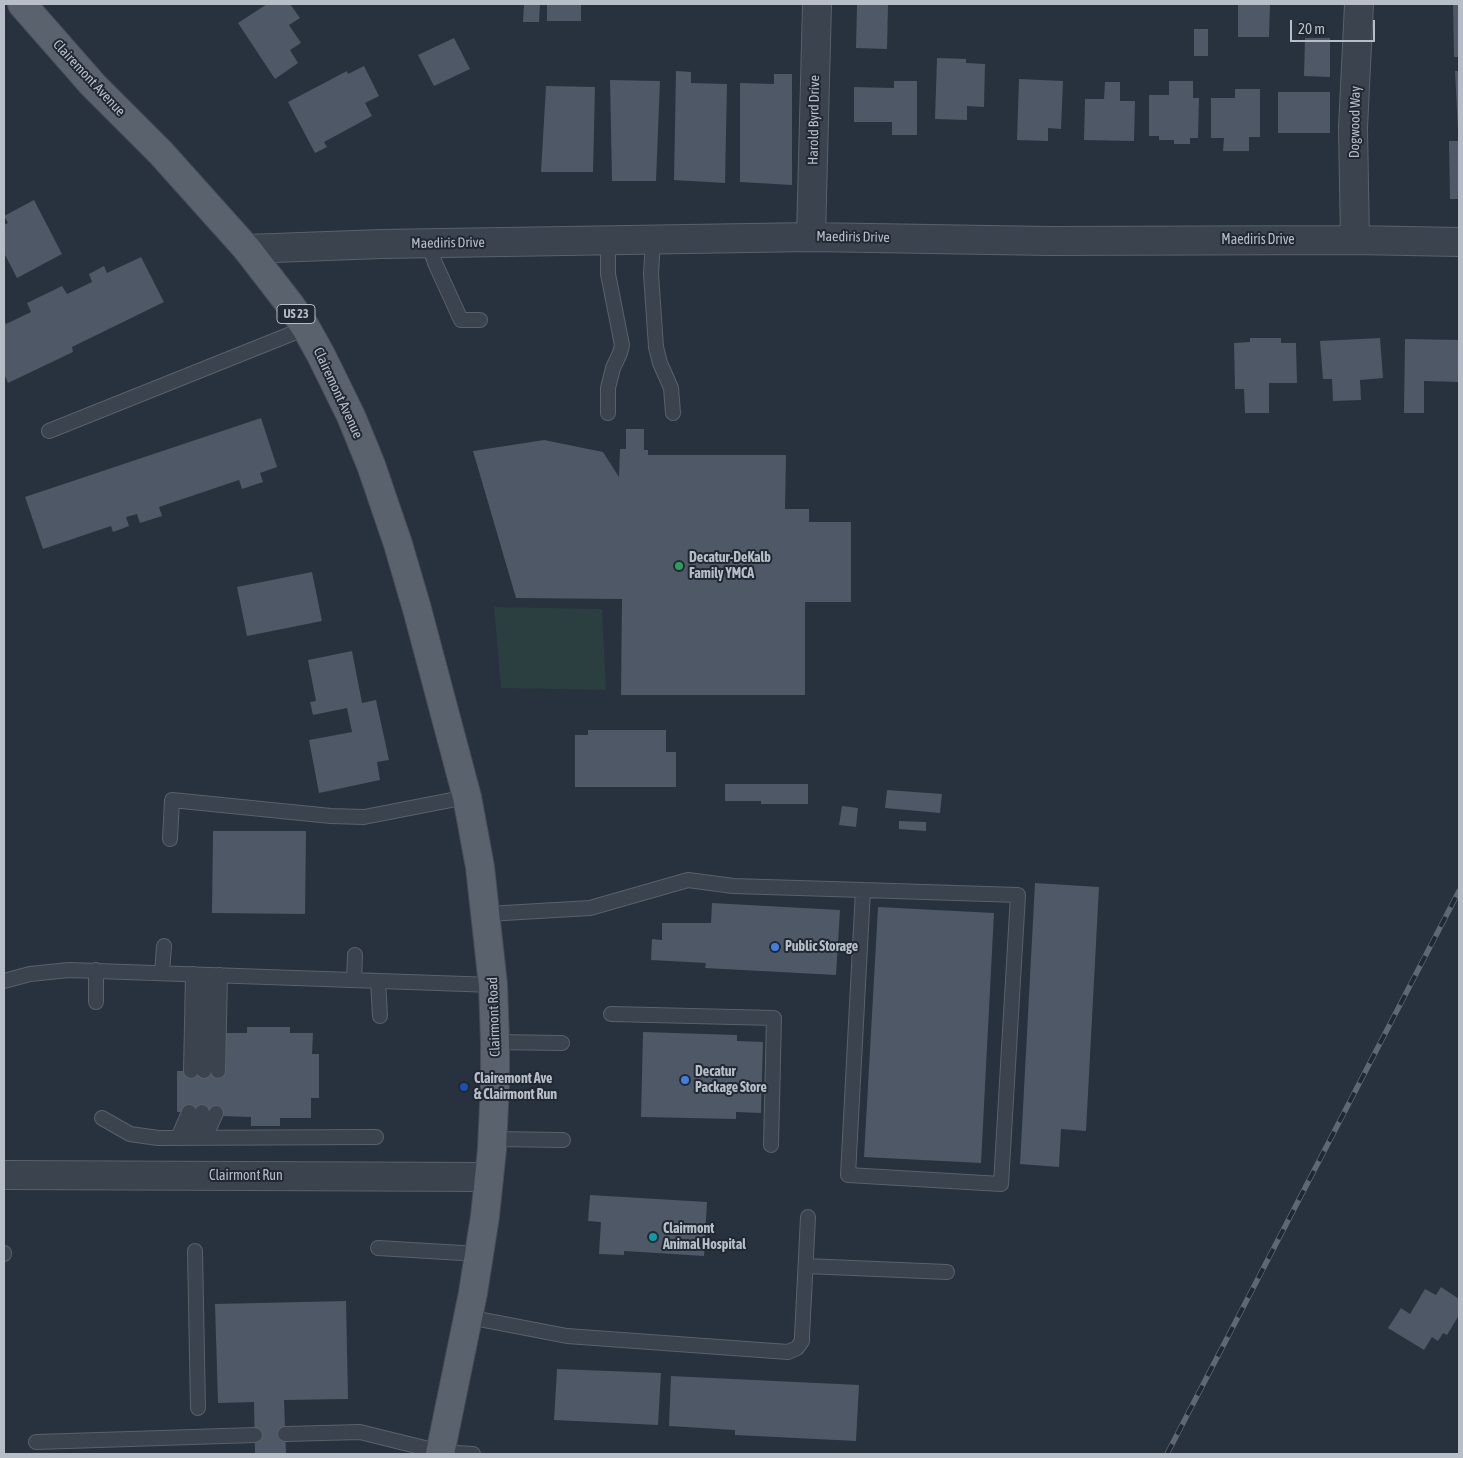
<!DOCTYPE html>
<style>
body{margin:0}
#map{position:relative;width:1463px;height:1458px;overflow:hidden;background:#28313e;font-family:"Asap Condensed",sans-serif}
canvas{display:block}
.frame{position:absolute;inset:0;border:5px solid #b8bec8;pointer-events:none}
.scale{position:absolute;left:1290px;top:20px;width:85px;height:22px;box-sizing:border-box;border:2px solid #b8bec8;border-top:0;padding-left:6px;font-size:15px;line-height:18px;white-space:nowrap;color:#b8bec8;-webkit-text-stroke:4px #202833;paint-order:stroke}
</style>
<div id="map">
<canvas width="1463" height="1458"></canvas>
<div class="frame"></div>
<div class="scale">20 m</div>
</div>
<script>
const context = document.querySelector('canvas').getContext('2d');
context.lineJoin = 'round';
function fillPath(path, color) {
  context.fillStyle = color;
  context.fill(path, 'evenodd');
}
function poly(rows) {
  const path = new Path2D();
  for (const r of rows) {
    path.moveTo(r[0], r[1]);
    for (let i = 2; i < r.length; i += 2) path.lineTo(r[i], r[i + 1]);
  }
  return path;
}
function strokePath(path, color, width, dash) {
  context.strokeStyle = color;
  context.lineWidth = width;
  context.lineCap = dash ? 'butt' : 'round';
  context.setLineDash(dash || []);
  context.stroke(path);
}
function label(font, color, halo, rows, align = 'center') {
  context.font = font + ' "Asap Condensed",sans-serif';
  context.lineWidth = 4;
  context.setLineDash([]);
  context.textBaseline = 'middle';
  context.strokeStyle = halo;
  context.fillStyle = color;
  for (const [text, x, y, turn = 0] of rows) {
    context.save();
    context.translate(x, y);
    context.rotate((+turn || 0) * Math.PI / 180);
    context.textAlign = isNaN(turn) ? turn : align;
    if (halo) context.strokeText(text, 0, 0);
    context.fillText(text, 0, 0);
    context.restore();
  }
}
fillPath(poly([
 [494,607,602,609,606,690,501,688]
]), '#2b3e40');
fillPath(poly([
 [267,4,290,4,300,18,289,25,301,43,290,50,298,63,275,79,238,23],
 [547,4,581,4,581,21,547,21],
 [1238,4,1270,4,1269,37,1238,37],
 [1453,4,1459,4,1459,57,1454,57],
 [524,5,540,5,539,22,523,22],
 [857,5,888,5,887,49,856,48],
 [1194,29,1208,29,1208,56,1194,56],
 [454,38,470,69,434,86,418,55],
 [1305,38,1330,38,1330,77,1304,76],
 [937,58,966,59,966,63,985,64,984,107,967,106,967,120,935,119],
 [364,66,379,96,365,103,372,116,324,142,327,147,315,153,288,102,347,71,348,74],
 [676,71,691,72,691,83,727,84,725,183,674,180],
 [1455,71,1459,71,1459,131,1458,131],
 [774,74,792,74,792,185,740,182,740,83,774,84],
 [1019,79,1063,81,1061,129,1048,128,1048,141,1017,140],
 [610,80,660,81,656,181,612,181],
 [894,81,917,81,917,135,892,135,892,122,854,122,854,87,894,88],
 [1169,81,1193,81,1193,98,1199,98,1198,138,1190,138,1190,144,1174,144,1174,140,1159,140,1159,136,1149,136,1149,95,1169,95],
 [1105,82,1120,82,1120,101,1135,101,1134,141,1084,140,1085,99,1104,99],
 [546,86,595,87,593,172,541,172],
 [1235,89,1260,89,1260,137,1249,137,1249,151,1223,151,1224,138,1211,138,1211,98,1235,98],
 [1278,92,1330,92,1330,133,1278,133],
 [1449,141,1459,141,1459,199,1450,199],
 [34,200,62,254,17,278,4,253,4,225,8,223,4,216],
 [141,257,164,302,72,347,73,352,8,383,4,374,4,319,6,324,31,312,27,303,62,286,67,294,92,282,89,274,104,266,107,273],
 [1250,338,1281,338,1281,343,1296,343,1297,383,1269,383,1269,413,1245,413,1244,389,1235,389,1234,343,1250,342],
 [1380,338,1383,378,1360,380,1361,400,1333,401,1332,379,1323,379,1320,341],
 [1405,339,1459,340,1459,382,1424,381,1424,413,1404,413],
 [261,418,277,467,260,473,263,482,242,489,239,480,159,507,162,516,140,523,137,514,126,517,129,526,113,532,111,526,43,549,25,497],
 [626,429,644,429,644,450,648,450,648,455,786,455,785,509,809,509,809,522,851,522,851,602,805,602,805,695,621,695,622,599,516,598,473,451,544,440,603,452,619,477,620,449,626,449],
 [312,572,322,621,247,636,237,587],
 [352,651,362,703,376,700,389,760,377,762,380,780,319,793,309,740,352,732,347,708,313,715,310,702,316,701,308,660],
 [588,730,666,730,666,752,676,752,676,787,575,787,575,735,588,735],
 [725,784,808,784,808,804,761,804,761,801,725,801],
 [887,790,942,794,940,813,885,808],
 [842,806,858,808,856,827,839,825],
 [899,821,926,822,926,831,899,829],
 [213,831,306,831,305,914,212,913],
 [1035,883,1099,887,1086,1131,1061,1129,1059,1167,1020,1164],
 [712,903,840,910,836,975,705,968,706,963,651,960,652,939,662,940,662,923,711,923],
 [878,907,994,913,981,1163,864,1157],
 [247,1027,290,1027,290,1033,313,1033,312,1054,319,1054,319,1098,311,1098,311,1118,280,1118,280,1126,251,1126,251,1117,220,1116,220,1113,177,1112,177,1071,223,1071,223,1033,247,1033],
 [643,1032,737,1035,737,1041,763,1042,761,1113,736,1112,736,1119,641,1117],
 [590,1195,707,1202,704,1256,624,1251,624,1255,599,1254,601,1222,588,1221],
 [1441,1287,1459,1299,1459,1315,1447,1335,1443,1333,1438,1341,1432,1337,1424,1350,1388,1328,1401,1308,1410,1314,1425,1289,1436,1295],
 [346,1301,348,1399,284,1400,286,1453,255,1454,254,1402,218,1403,215,1304],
 [557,1369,661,1373,658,1425,554,1420],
 [671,1376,859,1385,856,1441,735,1435,735,1430,669,1426]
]), '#4e5866');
const service = poly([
 [608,240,608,274,622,345,620,353,613,368,608,388,608,413],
 [653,240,651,274,656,347,660,363,671,388,673,413],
 [429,244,435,263,461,320,480,320],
 [49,431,306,328],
 [170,839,172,800,331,816,364,817,467,797],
 [487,914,590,908,688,880,733,886,863,890,1018,895,1001,1184,848,1175,863,890],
 [162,973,164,946],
 [354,980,355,955],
 [4,981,30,974,69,970,493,985],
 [378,981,380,1016],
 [96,1002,96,970],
 [611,1014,774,1018,771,1145],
 [495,1042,562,1043],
 [191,1071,193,974],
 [204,1071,207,975],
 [218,1071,220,975],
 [102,1118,130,1134,158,1138,376,1137],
 [178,1138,189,1112],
 [193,1138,202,1112],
 [205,1138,216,1113],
 [492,1139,563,1140],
 [378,1248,479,1254],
 [195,1251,198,1408],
 [4,1254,4,1253],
 [806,1266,947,1272],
 [468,1317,567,1336,788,1352,797,1348,802,1341,802,1336,808,1217],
 [285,1434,360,1432,441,1452,473,1454],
 [36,1442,255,1435]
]);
const minor = poly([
 [811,237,817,4],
 [1355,240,1353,128,1359,4],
 [247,249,381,244,811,237,1049,241,1355,240,1459,242],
 [4,1175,489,1177]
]);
const primary = poly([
 [22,4,93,85,161,153,247,249,291,306,306,328,321,355,351,416,371,465,398,544,417,609,467,797,480,867,493,985,495,1042,495,1082,492,1149,485,1216,473,1293,440,1454]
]);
strokePath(service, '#59616b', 16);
strokePath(minor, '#59616b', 30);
strokePath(primary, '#454c57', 30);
strokePath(service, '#3b434e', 14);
strokePath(minor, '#3b434e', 28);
strokePath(primary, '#5a626e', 28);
const rail = poly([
 [1167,1454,1459,891]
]);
strokePath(rail, '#5e6774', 5.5);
strokePath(rail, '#202833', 4, [11]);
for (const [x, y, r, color] of [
 [679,566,5,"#2e9e5b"],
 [775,947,5,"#3f7fe0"],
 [685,1080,5,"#3f7fe0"],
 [464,1087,5,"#1a4fb4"],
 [653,1237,5,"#0f9aa8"]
]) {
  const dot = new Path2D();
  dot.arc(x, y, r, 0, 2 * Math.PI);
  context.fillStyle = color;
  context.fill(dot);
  strokePath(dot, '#202833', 2);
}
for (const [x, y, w] of [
 [296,314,38]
]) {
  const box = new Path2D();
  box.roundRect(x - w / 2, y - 9.5, w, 19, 4);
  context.fillStyle = '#202833';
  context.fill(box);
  strokePath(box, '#b8bec8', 1);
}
label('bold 12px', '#b8bec8', null, [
 ["US 23",296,314]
]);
label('14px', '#b8bec8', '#202833', [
 ["Clairemont Avenue",89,78,47],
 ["Harold Byrd Drive",814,120,-89],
 ["Dogwood Way",1355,122,-89],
 ["Maediris Drive",853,237,1],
 ["Maediris Drive",1258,240],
 ["Maediris Drive",448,243,-1],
 ["Clairemont Avenue",338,393,65],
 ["Clairmont Road",494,1017,-92],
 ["Clairmont Run",246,1176]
]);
label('bold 14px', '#b8bec8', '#202833', [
 ["Decatur-DeKalb",689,558],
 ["Family YMCA",689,574],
 ["Public Storage",785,947],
 ["Decatur",695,1072],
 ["Package Store",695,1088],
 ["Clairemont Ave",474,1079],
 ["& Clairmont Run",474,1095],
 ["Clairmont",663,1229],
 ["Animal Hospital",663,1245]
], 'left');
</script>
